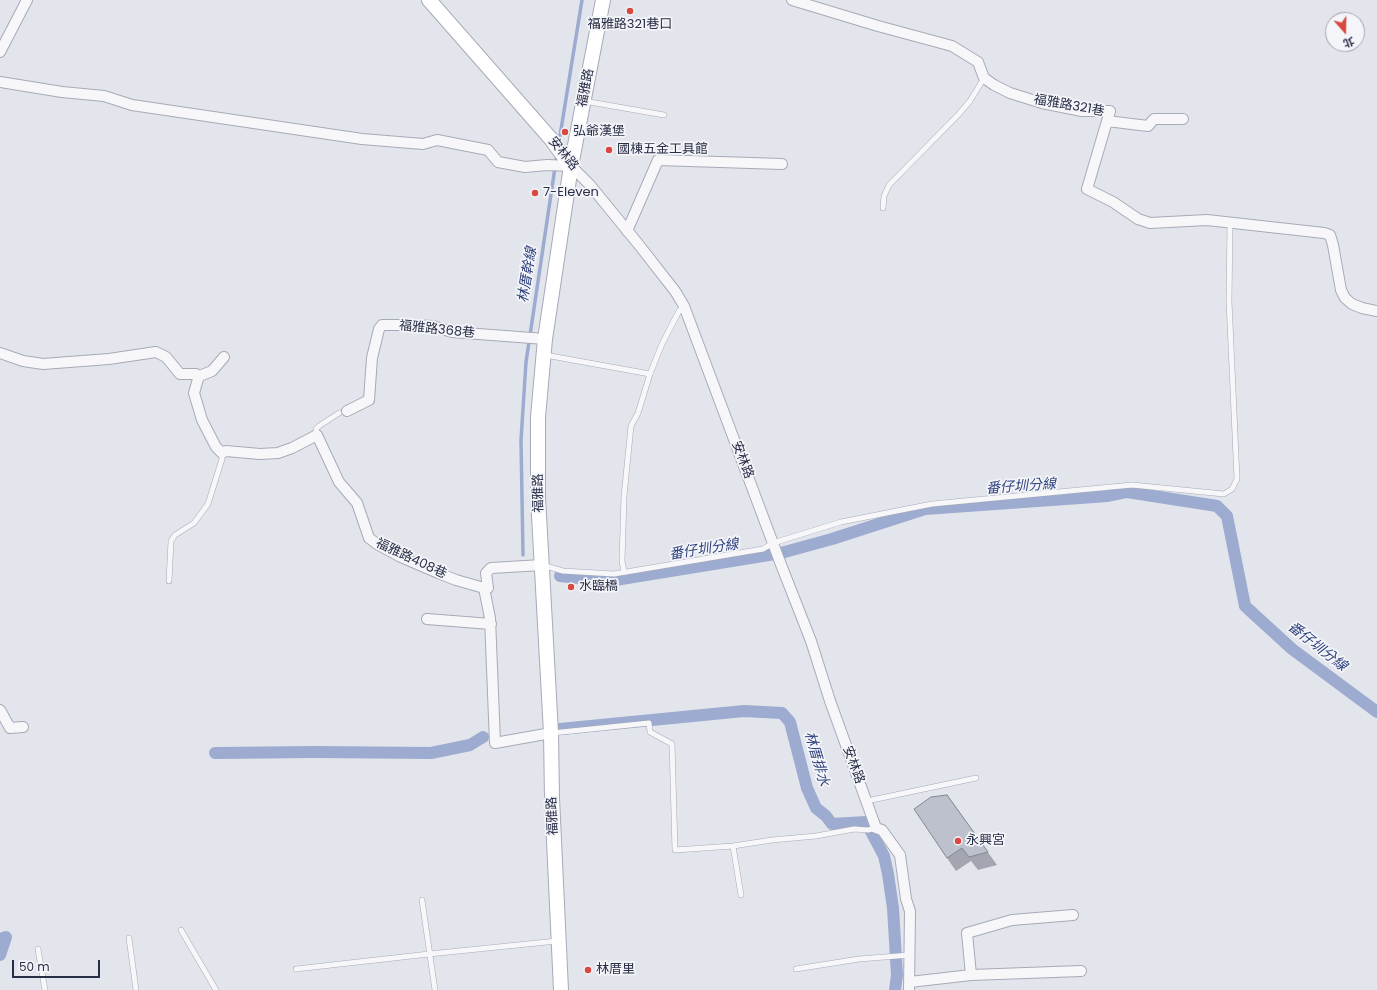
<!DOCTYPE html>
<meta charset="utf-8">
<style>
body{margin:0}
#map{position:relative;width:1377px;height:990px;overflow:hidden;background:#e3e5ec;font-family:Poppins,"Noto Sans TC",sans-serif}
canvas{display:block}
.north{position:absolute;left:1325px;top:12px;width:40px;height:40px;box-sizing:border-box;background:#f4f5f9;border:1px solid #a3a5b2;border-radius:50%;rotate:160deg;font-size:11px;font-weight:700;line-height:16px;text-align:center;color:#292e47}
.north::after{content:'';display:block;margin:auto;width:14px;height:18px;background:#d94840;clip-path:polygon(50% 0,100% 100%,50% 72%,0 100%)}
.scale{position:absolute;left:12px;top:960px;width:88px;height:18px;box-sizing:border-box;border:2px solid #292e47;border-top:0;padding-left:5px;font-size:12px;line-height:14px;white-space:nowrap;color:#292e47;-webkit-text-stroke:3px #f4f5f9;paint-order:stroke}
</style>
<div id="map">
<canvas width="1377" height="990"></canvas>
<div class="north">北</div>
<div class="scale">50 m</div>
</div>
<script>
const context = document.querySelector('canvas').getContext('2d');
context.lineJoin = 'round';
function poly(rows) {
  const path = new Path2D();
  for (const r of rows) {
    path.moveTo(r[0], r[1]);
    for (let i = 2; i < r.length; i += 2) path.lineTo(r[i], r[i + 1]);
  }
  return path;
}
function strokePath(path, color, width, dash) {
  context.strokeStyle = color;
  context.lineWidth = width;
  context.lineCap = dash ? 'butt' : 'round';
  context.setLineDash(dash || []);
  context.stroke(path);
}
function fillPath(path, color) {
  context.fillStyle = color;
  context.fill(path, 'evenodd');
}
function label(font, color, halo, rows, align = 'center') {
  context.font = font + ' Poppins,"Noto Sans TC",sans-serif';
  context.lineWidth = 3.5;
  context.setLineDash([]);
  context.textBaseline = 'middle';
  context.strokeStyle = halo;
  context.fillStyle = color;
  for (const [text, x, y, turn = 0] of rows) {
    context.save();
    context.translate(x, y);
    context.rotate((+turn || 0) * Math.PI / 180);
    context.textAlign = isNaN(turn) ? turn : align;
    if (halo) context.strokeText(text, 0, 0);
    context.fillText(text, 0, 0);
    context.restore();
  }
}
strokePath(poly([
 [559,142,582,0],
 [523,555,521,440,526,362,557,154]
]), '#9cabcf', 3.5);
strokePath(poly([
 [560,576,609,581,781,553,832,539,925,509,1108,496,1127,492,1217,506,1227,516,1245,606,1292,649,1377,712],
 [560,729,744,711,782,713,790,722,807,788,816,808,826,816,832,824,866,822,884,856,888,874,893,908,897,975,895,990],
 [215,753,315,752,431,753,470,745,483,737],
 [0,939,6,937,0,955]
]), '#9cabcf', 12);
const lane = poly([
 [584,101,664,115],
 [883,208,884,196,889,185,958,115,970,101,984,78],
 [545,355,650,374],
 [317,435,316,429,319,426,339,413],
 [542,565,563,571,614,574,763,549,773,543,841,522,932,504,1132,485,1224,494,1232,489,1237,479,1229,301,1230,222],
 [624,572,622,561,624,496,631,426,638,413,650,374,662,344,679,311,684,306],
 [169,581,171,541,175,535,194,523,208,504,222,459,222,453],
 [552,733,649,723,650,732,672,744,675,850,733,846,772,840,816,836,854,829,868,830,876,828],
 [867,801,976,778],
 [733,846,741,895],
 [422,900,435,990],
 [181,930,216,990],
 [129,938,136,990],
 [38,949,45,990],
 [296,969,429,954,557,941],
 [796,969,859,959,910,955]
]);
const street = poly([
 [792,0,878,26,952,46,978,62,984,78,994,85,1010,93,1042,103,1082,111,1110,111,1087,189,1113,202,1138,219,1150,223,1207,220,1324,233,1330,235,1333,245,1341,290,1345,298,1352,304,1362,308,1377,311],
 [0,52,27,0],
 [0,82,62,92,104,96,132,105,362,139,423,144,437,140,488,150,498,162,525,167,547,165,571,166,590,185,639,245,675,291,684,306,780,562,811,641,830,701,876,828,882,830,900,855,906,899,910,911,909,990],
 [1107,121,1148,126,1154,119,1183,119],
 [627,231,658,160,782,164],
 [0,353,23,361,43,364,109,359,156,352,166,357,180,374,196,374,197,377,212,371,224,357],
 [197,377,198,379,194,393,202,420,216,447,222,453,226,451,260,454,278,453,292,448,317,435,339,482,357,503,369,538,377,544,401,557,438,573,456,580,484,588,488,588,486,573,491,568,542,565],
 [347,411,369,400,372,358,379,329,382,325,409,325,433,326,452,332,545,339],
 [484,588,490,618,495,743,551,733],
 [427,619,491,624],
 [0,710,10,728,23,727],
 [971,975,967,933,1012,920,1073,915],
 [910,982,971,975,1081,971]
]);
const secondary = poly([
 [429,0,551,139,571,166],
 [561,990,552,798,551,733,538,497,538,417,545,339,571,166,603,0]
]);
strokePath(lane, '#a7aab7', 6);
strokePath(street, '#a7aab7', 12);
strokePath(secondary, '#a7aab7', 16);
strokePath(lane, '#f7f7fa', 5);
strokePath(street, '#f7f7fa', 10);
strokePath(secondary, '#fff', 14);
fillPath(poly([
 [947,795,997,865,978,870,971,861,956,871,947,858]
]), '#a3a5b0');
const building = poly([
 [947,795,988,852,969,857,962,848,947,858,914,809,931,797,947,795]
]);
fillPath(building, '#bdc0cd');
strokePath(building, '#848690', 1);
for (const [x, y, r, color] of [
 [630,11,4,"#d94840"],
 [565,132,4,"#d94840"],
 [609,150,4,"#d94840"],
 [535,193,4,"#d94840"],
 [571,587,4,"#d94840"],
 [958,841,4,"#d94840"],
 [588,970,4,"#d94840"]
]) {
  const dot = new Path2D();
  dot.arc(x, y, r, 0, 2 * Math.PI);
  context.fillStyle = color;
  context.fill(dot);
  strokePath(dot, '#f4f5f9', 1.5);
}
label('13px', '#292e47', '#f4f5f9', [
 ["福雅路321巷口",630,25,"center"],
 ["弘爺漢堡",573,132],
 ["國棟五金工具館",617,150],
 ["7-Eleven",543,193],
 ["水臨橋",579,587],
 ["永興宮",966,841],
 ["林厝里",596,970]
], 'left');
label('13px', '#292e47', '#f4f5f9', [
 ["福雅路",586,88,-79],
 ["福雅路321巷",1069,106,10],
 ["安林路",563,154,51],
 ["福雅路368巷",437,330,6],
 ["安林路",742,460,69],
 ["福雅路",539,493,-91],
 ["福雅路408巷",411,559,25],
 ["安林路",853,765,70],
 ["福雅路",553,816,-92]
]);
label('italic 14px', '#30437e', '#f4f5f9', [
 ["林厝幹線",528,275,-81],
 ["番仔圳分線",1021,487,-4],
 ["番仔圳分線",704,550,-9],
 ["番仔圳分線",1317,647,38],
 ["林厝排水",816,759,74]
]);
</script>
